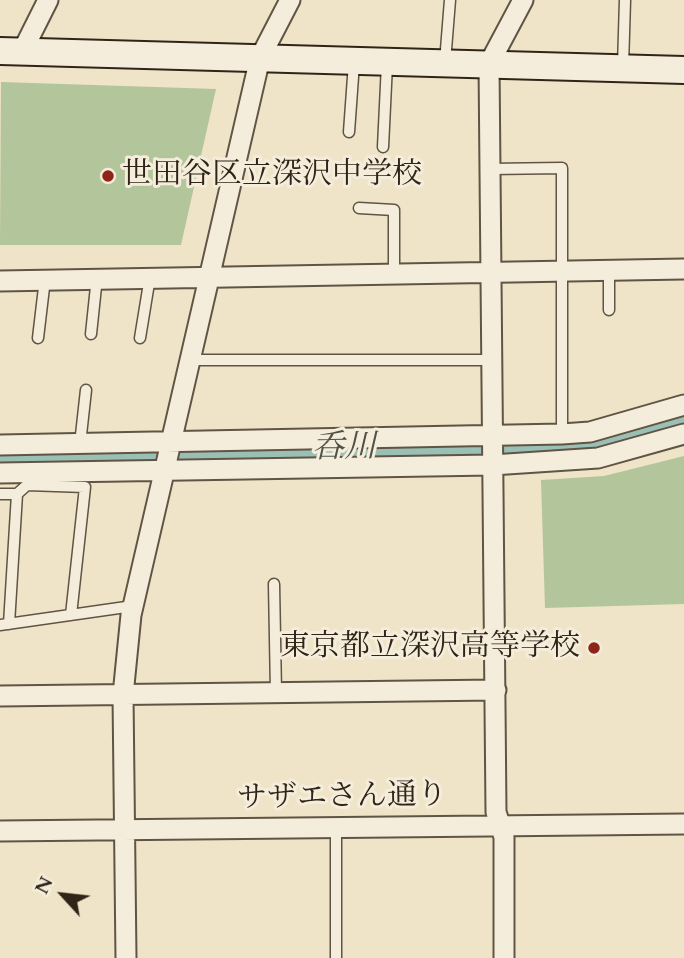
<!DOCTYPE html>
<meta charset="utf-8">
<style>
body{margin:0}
#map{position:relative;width:684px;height:958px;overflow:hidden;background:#efe4c7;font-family:Cardo,serif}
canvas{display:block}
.north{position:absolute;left:28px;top:860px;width:70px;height:70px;-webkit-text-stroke:5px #f5eddb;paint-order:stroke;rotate:297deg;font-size:19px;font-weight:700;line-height:28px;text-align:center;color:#302418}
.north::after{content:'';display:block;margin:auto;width:24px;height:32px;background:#302418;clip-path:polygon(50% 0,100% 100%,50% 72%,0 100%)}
</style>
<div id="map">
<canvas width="684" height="958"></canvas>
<div class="north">N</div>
</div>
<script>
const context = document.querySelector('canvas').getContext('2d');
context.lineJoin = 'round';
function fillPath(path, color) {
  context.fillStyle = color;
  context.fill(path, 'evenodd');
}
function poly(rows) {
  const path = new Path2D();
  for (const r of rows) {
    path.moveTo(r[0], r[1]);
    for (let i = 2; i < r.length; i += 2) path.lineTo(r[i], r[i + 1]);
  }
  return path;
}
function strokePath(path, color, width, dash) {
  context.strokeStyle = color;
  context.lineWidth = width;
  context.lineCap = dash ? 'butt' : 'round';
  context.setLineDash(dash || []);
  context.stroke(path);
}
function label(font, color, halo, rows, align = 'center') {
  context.font = font + ' Cardo,"Noto Serif JP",serif';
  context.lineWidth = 6;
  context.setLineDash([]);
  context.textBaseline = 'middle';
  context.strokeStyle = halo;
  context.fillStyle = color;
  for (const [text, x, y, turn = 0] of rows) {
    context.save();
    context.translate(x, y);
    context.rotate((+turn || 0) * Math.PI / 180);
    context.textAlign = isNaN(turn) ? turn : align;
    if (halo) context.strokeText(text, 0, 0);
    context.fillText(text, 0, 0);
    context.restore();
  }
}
fillPath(poly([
 [1,82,216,89,181,245,0,245],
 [684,413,684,428,595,454,190,464,191,448,504,444],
 [145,448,145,464,0,466,0,450],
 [684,456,684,604,545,608,541,480,604,476]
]), '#b3c59a');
strokePath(poly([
 [0,456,597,443,684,419]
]), '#9abfb5', 32);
const lane = poly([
 [445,62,450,0],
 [623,66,625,0],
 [349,132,354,63],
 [383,147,387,64],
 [490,169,562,168,562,434],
 [359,208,394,210,394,274],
 [609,271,609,310],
 [91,334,97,277],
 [38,338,45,279],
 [140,338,150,277],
 [191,360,492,360],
 [80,444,86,390],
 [0,494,17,494,27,485,85,487,71,615],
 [274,584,276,693],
 [9,624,17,494],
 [0,625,133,606],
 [336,958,336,828]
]);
const street = poly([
 [22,52,48,0],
 [0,281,684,269],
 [0,445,562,434,590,432,684,405],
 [0,473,492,465,598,458,684,434],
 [0,696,496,690],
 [0,831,684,824],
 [126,958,123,695,131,615,260,58,290,0],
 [504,958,504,837,496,812,489,64,523,0]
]);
const secondary = poly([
 [0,51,684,70]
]);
strokePath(lane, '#605444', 13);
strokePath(street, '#605444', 23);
strokePath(secondary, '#302418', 30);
strokePath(lane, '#f5eddb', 10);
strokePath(street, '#f5eddb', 19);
strokePath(secondary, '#f5eddb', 26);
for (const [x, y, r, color] of [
 [108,176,7,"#8f2418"],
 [594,648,7,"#8f2418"]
]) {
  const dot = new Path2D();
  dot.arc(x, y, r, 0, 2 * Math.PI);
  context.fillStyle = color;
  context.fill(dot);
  strokePath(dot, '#f5eddb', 2.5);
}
label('30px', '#302418', '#f5eddb', [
 ["世田谷区立深沢中学校",122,176],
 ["東京都立深沢高等学校",580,648,"right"]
], 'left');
label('30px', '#302418', '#f5eddb', [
 ["サザエさん通り",342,798,-1]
]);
label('italic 32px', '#505247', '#f5eddb', [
 ["呑川",344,449,-1]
]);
</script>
